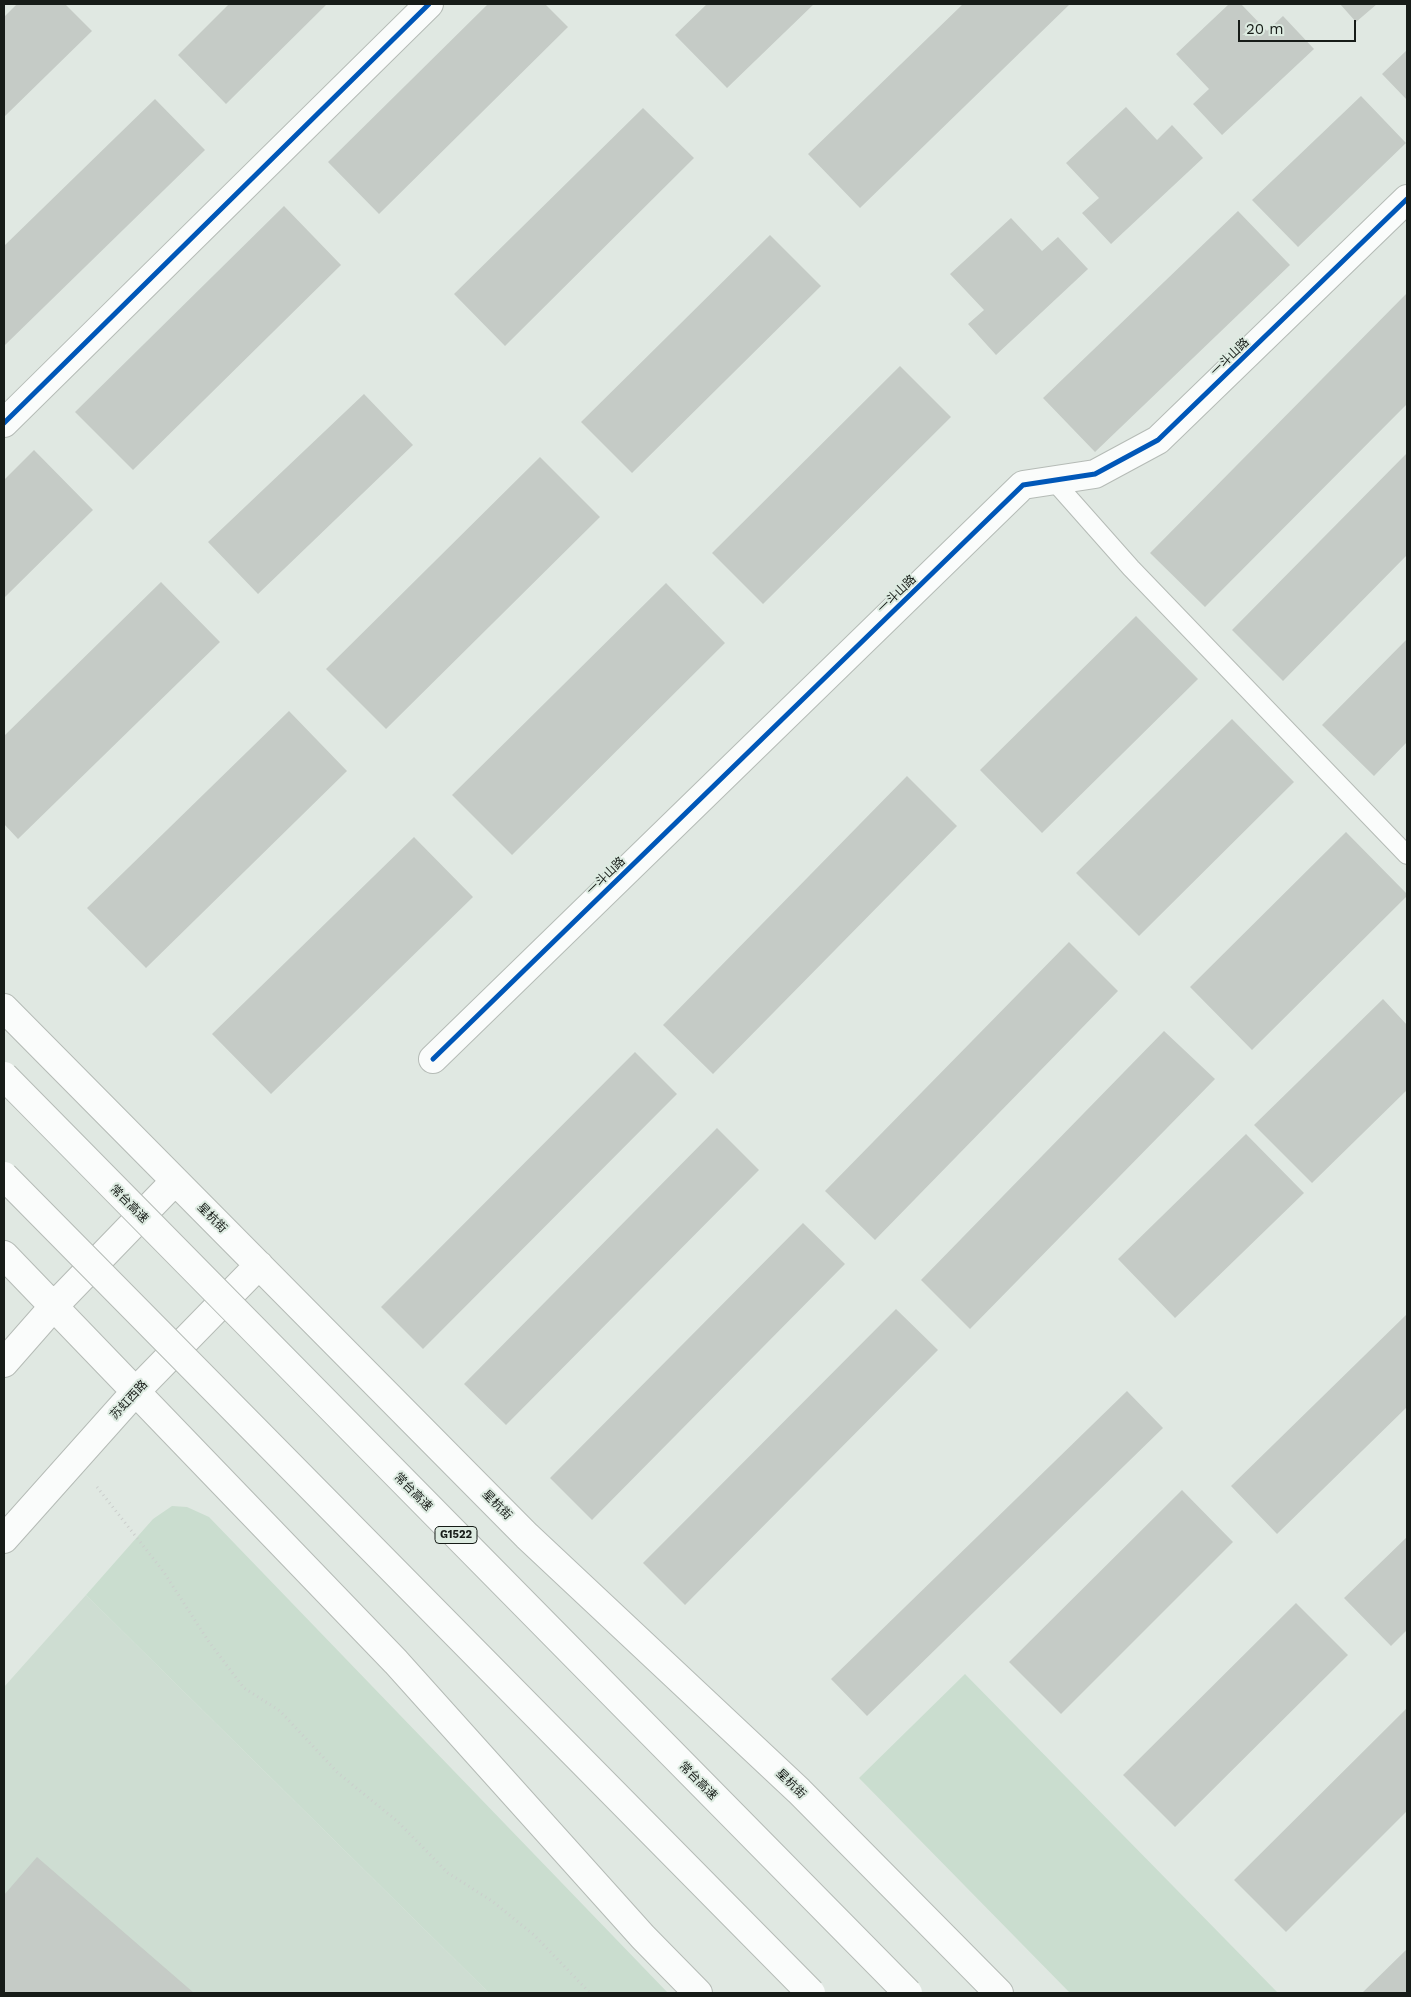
<!DOCTYPE html>
<meta charset="utf-8">
<style>
body{margin:0}
#map{position:relative;width:1411px;height:1997px;overflow:hidden;background:#e0e8e2;font-family:"Work Sans",sans-serif}
canvas{display:block}
.frame{position:absolute;inset:0;border:5px solid #171c18;pointer-events:none}
.scale{position:absolute;left:1238px;top:20px;width:118px;height:22px;box-sizing:border-box;border:2px solid #171c18;border-top:0;padding-left:6px;font-size:15px;line-height:18px;white-space:nowrap;color:#171c18;-webkit-text-stroke:4px #ddebe1;paint-order:stroke}
</style>
<div id="map">
<canvas width="1411" height="1997"></canvas>
<div class="frame"></div>
<div class="scale">20 m</div>
</div>
<script>
const context = document.querySelector('canvas').getContext('2d');
context.lineJoin = 'round';
function fillPath(path, color) {
  context.fillStyle = color;
  context.fill(path, 'evenodd');
}
function poly(rows) {
  const path = new Path2D();
  for (const r of rows) {
    path.moveTo(r[0], r[1]);
    for (let i = 2; i < r.length; i += 2) path.lineTo(r[i], r[i + 1]);
  }
  return path;
}
function strokePath(path, color, width, dash) {
  context.strokeStyle = color;
  context.lineWidth = width;
  context.lineCap = dash ? 'butt' : 'round';
  context.setLineDash(dash || []);
  context.stroke(path);
}
function label(font, color, halo, rows, align = 'center') {
  context.font = font + ' "Work Sans","Noto Sans SC",sans-serif';
  context.lineWidth = 4;
  context.setLineDash([]);
  context.textBaseline = 'middle';
  context.strokeStyle = halo;
  context.fillStyle = color;
  for (const [text, x, y, turn = 0] of rows) {
    context.save();
    context.translate(x, y);
    context.rotate((+turn || 0) * Math.PI / 180);
    context.textAlign = isNaN(turn) ? turn : align;
    if (halo) context.strokeText(text, 0, 0);
    context.fillText(text, 0, 0);
    context.restore();
  }
}
fillPath(poly([
 [86,1595,489,1993,4,1993,4,1687]
]), '#ceddd2');
fillPath(poly([
 [172,1506,187,1507,209,1517,668,1993,489,1993,86,1595,153,1519],
 [965,1674,1278,1993,1070,1993,859,1778]
]), '#caddcf');
fillPath(poly([
 [17,4,65,4,92,31,4,117,4,17],
 [229,4,327,4,226,104,178,55],
 [488,4,545,4,568,27,379,214,328,162],
 [707,4,814,4,727,88,675,35],
 [963,4,1070,4,860,208,808,154],
 [1229,4,1241,4,1267,31,1283,16,1314,49,1222,135,1193,104,1209,89,1176,54],
 [1340,4,1377,4,1356,22],
 [1407,50,1407,100,1382,74],
 [1361,96,1406,143,1298,247,1252,200],
 [155,99,205,150,4,346,4,246],
 [1126,107,1157,140,1172,125,1203,158,1111,244,1082,213,1099,198,1066,163],
 [643,108,694,158,505,346,454,294],
 [284,206,341,265,133,470,75,412],
 [1238,211,1290,265,1095,452,1043,398],
 [1011,218,1042,251,1058,237,1088,269,996,355,968,324,984,310,950,274],
 [770,235,821,286,632,473,581,422],
 [1407,293,1407,404,1205,607,1150,553],
 [900,366,951,417,763,604,712,553],
 [364,394,413,445,258,594,208,542],
 [34,450,93,510,4,598,4,480],
 [1407,453,1407,555,1283,681,1232,630],
 [540,457,600,517,386,729,326,669],
 [161,582,220,642,18,839,4,824,4,736],
 [666,583,725,643,512,855,452,795],
 [1136,616,1198,679,1042,833,980,770],
 [1407,639,1407,742,1374,776,1322,725],
 [289,711,347,771,146,968,87,908],
 [1232,719,1294,782,1139,936,1076,873],
 [907,776,957,826,713,1074,663,1025],
 [1346,832,1407,894,1407,896,1252,1050,1190,987],
 [414,837,473,897,271,1094,212,1034],
 [1069,942,1118,991,875,1240,825,1191],
 [1383,999,1407,1025,1407,1090,1312,1183,1254,1125],
 [1164,1031,1215,1079,970,1329,921,1280],
 [635,1052,677,1094,423,1349,381,1307],
 [717,1128,759,1170,506,1425,464,1384],
 [1246,1134,1304,1193,1175,1318,1118,1259],
 [803,1223,845,1264,592,1520,550,1478],
 [896,1309,938,1350,685,1605,643,1563],
 [1407,1314,1407,1407,1277,1534,1231,1486],
 [1127,1391,1163,1428,867,1716,831,1679],
 [1182,1490,1233,1542,1061,1714,1009,1662],
 [1407,1537,1407,1630,1391,1646,1344,1598],
 [1296,1603,1348,1655,1175,1827,1123,1775],
 [1407,1708,1407,1811,1286,1932,1234,1880],
 [37,1857,194,1993,4,1993,4,1895],
 [1407,1949,1407,1993,1362,1993]
]), '#c5cbc6');
const service = poly([
 [1053,480,1131,568,1407,855]
]);
const minor = poly([
 [4,423,429,4]
]);
const tertiary = poly([
 [433,1059,1023,485,1095,474,1158,440,1407,199]
]);
const primary = poly([
 [4,1008,527,1536,799,1791,999,1993],
 [4,1255,396,1662,643,1937,698,1993],
 [4,1363,54,1306,175,1181],
 [4,1539,136,1391,259,1265]
]);
strokePath(service, '#b5bbb6', 20);
strokePath(minor, '#b5bbb6', 30);
strokePath(tertiary, '#b5bbb6', 30);
strokePath(primary, '#b5bbb6', 30);
strokePath(poly([
 [97,1487,163,1571,209,1642,244,1688,280,1711,338,1773,397,1821,448,1873,492,1901,534,1935,590,1993]
]), '#cbcecc', 3, [1, 4]);
strokePath(service, '#fafcfb', 18);
strokePath(minor, '#fafcfb', 28);
strokePath(tertiary, '#fafcfb', 28);
strokePath(primary, '#fafcfb', 28);
const motorwayBridge = poly([
 [4,1076,908,1993],
 [4,1176,811,1993]
]);
strokePath(motorwayBridge, '#b5bbb6', 30, []);
strokePath(motorwayBridge, '#fafcfb', 28);
strokePath(poly([
 [4,423,429,4],
 [433,1059,1023,485,1095,474,1158,440,1407,199]
]), '#0057b8', 5);
for (const [x, y, w] of [
 [456,1535,42]
]) {
  const box = new Path2D();
  box.roundRect(x - w / 2, y - 8.5, w, 17, 4);
  context.fillStyle = '#ddebe1';
  context.fill(box);
  strokePath(box, '#171c18', 1);
}
label('bold 11px', '#171c18', null, [
 ["G1522",456,1535]
]);
label('12px', '#171c18', '#ddebe1', [
 ["一斗山路",1230,357,-44],
 ["一斗山路",897,594,-44],
 ["一斗山路",606,876,-44],
 ["常台高速",129,1204,45],
 ["星杭街",212,1218,45],
 ["苏虹西路",129,1400,-47],
 ["常台高速",413,1492,45],
 ["星杭街",497,1505,45],
 ["常台高速",698,1781,45],
 ["星杭街",791,1784,44]
]);
</script>
